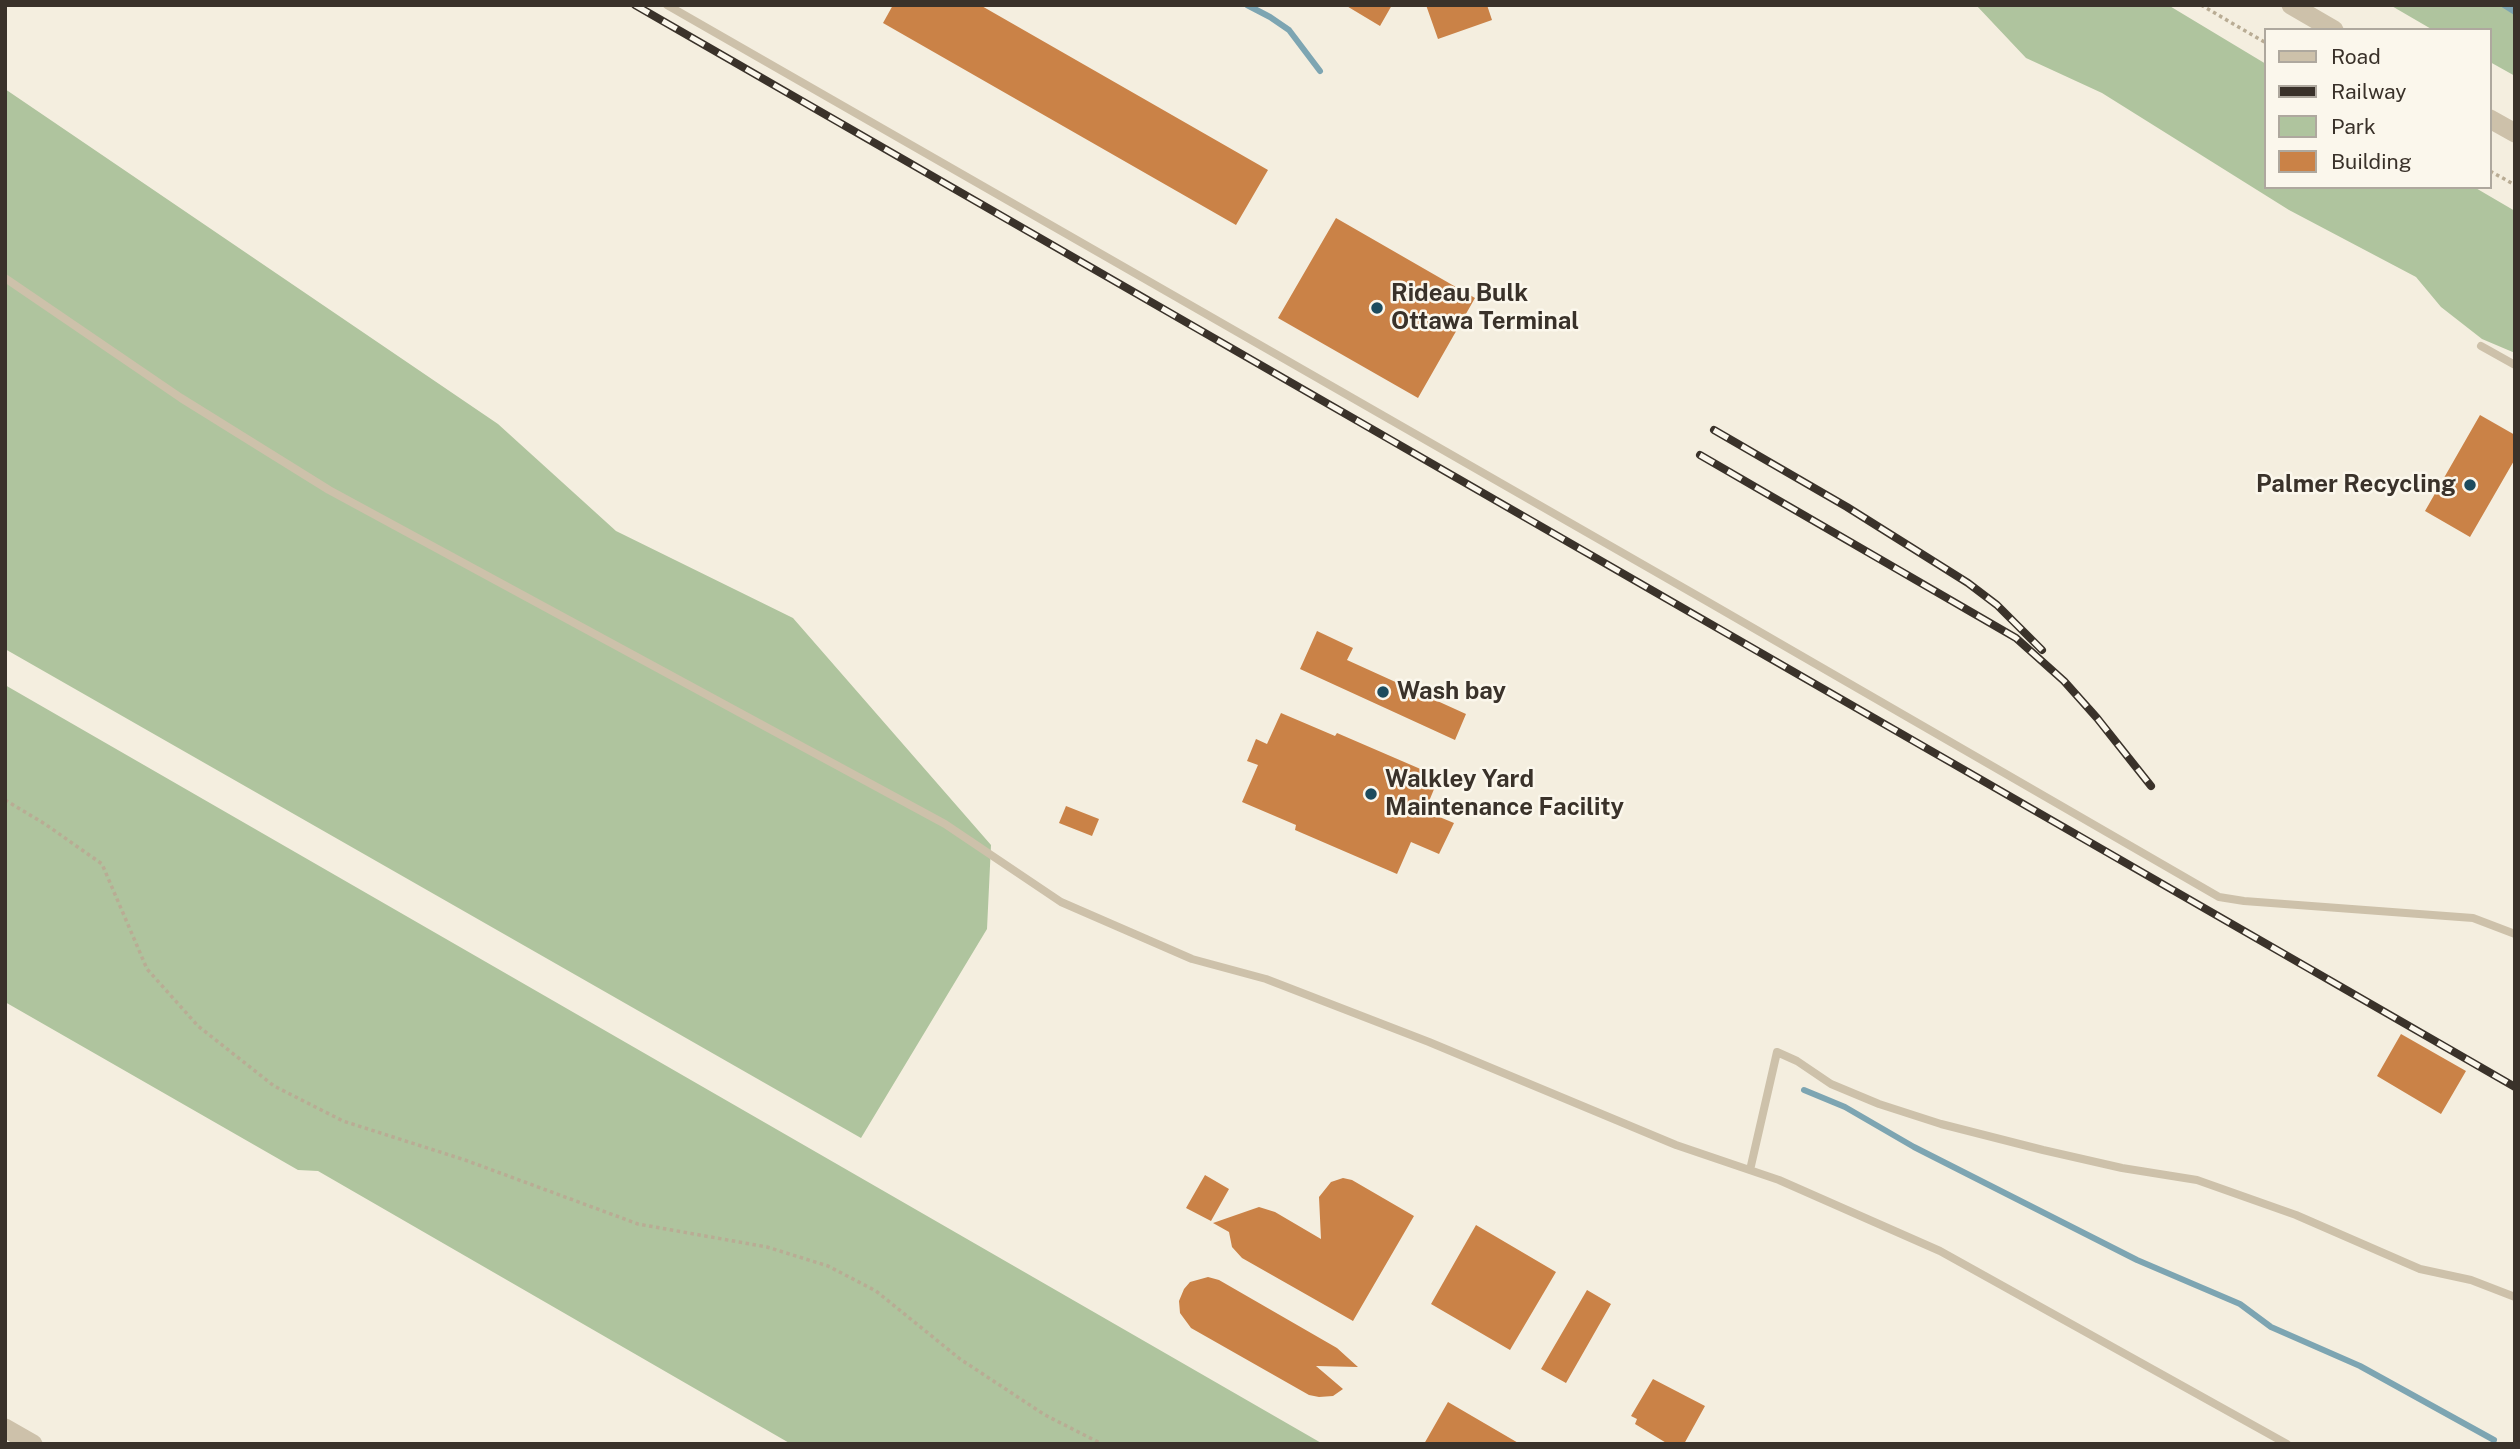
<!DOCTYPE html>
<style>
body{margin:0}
#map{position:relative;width:2520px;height:1449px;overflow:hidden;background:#f4eedf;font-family:"Public Sans",sans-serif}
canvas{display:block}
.frame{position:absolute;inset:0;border:7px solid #3a322a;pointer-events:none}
.legend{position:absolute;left:2264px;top:28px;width:228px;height:161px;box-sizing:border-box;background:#fbf7ec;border:2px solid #aea89e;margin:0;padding:9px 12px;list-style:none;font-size:21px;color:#3a322a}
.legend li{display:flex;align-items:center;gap:14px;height:35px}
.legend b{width:35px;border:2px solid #aea89e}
</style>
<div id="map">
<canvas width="2520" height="1449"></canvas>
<div class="frame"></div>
<ul class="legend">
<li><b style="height:9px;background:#cdc1aa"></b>Road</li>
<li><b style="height:9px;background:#3a322a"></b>Railway</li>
<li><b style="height:19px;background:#afc49e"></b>Park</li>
<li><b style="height:19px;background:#ca8247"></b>Building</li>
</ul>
</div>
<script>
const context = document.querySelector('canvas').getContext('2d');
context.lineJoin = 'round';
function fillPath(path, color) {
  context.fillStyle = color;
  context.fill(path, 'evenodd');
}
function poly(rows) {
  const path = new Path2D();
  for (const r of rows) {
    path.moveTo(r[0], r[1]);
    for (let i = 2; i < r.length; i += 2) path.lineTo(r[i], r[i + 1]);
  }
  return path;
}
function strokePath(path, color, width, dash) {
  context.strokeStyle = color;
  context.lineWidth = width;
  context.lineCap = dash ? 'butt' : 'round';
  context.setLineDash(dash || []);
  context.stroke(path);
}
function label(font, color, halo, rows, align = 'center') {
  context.font = font + ' "Public Sans",sans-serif';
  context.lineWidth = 5;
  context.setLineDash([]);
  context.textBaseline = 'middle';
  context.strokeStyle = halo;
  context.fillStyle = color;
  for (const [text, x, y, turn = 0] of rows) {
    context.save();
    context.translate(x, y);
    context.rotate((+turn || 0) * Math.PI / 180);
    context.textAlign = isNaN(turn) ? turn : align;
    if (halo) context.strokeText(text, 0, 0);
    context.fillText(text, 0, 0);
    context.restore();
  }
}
fillPath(poly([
 [1976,5,2168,5,2266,64,2266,187,2474,187,2515,211,2515,353,2482,339,2441,307,2416,277,2289,210,2102,93,2026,58],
 [2390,5,2515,5,2515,76,2490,62,2490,30,2433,30],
 [5,89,498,424,616,531,793,618,991,845,987,929,861,1138,5,649],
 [5,685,1323,1444,791,1444,318,1171,298,1170,5,1002]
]), '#afc49e');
strokePath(poly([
 [1247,5,1270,17,1289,30,1320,71],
 [2504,5,2515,12],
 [1804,1090,1845,1107,1914,1147,2137,1260,2240,1304,2271,1327,2360,1366,2494,1440]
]), '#7da5b2', 6);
fillPath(poly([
 [893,5,980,5,1268,170,1236,225,883,23],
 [1345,5,1392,5,1380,26],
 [1426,5,1487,5,1492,20,1438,39],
 [1336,218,1475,298,1418,398,1278,318],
 [2480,415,2515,435,2515,459,2470,537,2425,511],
 [1317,631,1353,648,1347,660,1466,714,1455,740,1300,669],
 [1281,713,1335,736,1337,733,1439,777,1425,811,1454,823,1439,854,1411,842,1397,874,1295,830,1296,825,1242,802,1258,765,1247,761,1256,739,1267,744],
 [1066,806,1099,819,1092,836,1059,823],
 [2401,1034,2466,1071,2441,1114,2377,1076],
 [1205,1175,1229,1189,1211,1221,1186,1208],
 [1343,1178,1352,1180,1414,1216,1353,1321,1242,1258,1232,1247,1229,1232,1213,1223,1259,1207,1275,1212,1321,1239,1319,1197,1331,1182],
 [1476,1225,1556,1272,1510,1350,1431,1304],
 [1208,1277,1219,1280,1337,1348,1358,1367,1316,1366,1343,1389,1333,1396,1319,1397,1309,1395,1191,1328,1180,1313,1179,1301,1184,1289,1190,1282],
 [1587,1290,1611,1304,1566,1383,1541,1369],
 [1653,1379,1705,1406,1684,1444,1668,1444,1635,1424,1637,1419,1631,1416],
 [1448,1402,1520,1444,1424,1444]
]), '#ca8247');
strokePath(poly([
 [2201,5,2266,43],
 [2490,171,2515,185],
 [5,800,45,824,102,864,147,969,198,1026,274,1086,343,1121,465,1160,638,1224,767,1247,828,1266,876,1291,960,1359,1045,1415,1102,1444]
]), '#b9ac94', 3.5, [3.5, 3.5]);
strokePath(poly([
 [667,5,1703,599,2219,897,2244,901,2473,918,2515,934],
 [5,278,181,398,329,490,945,824,1061,902,1192,959,1266,979,1429,1042,1676,1145,1779,1180,1940,1251,2287,1444],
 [2481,346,2515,365],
 [1750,1170,1777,1052,1797,1061,1831,1084,1879,1104,1941,1124,2043,1150,2122,1168,2197,1180,2296,1215,2420,1269,2471,1280,2515,1297]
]), '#cdc1aa', 8);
strokePath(poly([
 [2291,5,2334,30],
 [2490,119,2515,133],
 [5,1428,33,1444]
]), '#cdc1aa', 19);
const rail = poly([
 [635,5,2515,1087],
 [1714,430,1847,507,1968,583,1997,605,2042,650],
 [1700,455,2016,638,2064,681,2097,718,2151,786]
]);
strokePath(rail, '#3a322a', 8);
strokePath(rail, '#fbf7ec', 5, [16]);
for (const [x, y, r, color] of [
 [1377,308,7,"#1d4c5e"],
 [2470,485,7,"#1d4c5e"],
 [1383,692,7,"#1d4c5e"],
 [1371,794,7,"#1d4c5e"]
]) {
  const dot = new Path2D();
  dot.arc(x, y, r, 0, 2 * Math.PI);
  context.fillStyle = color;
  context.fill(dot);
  strokePath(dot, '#fbf7ec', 2.5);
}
label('bold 24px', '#3a322a', '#fbf7ec', [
 ["Rideau Bulk",1391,294],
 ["Ottawa Terminal",1391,322],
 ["Palmer Recycling",2456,485,"right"],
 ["Wash bay",1397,692],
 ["Walkley Yard",1385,780],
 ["Maintenance Facility",1385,808]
], 'left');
</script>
